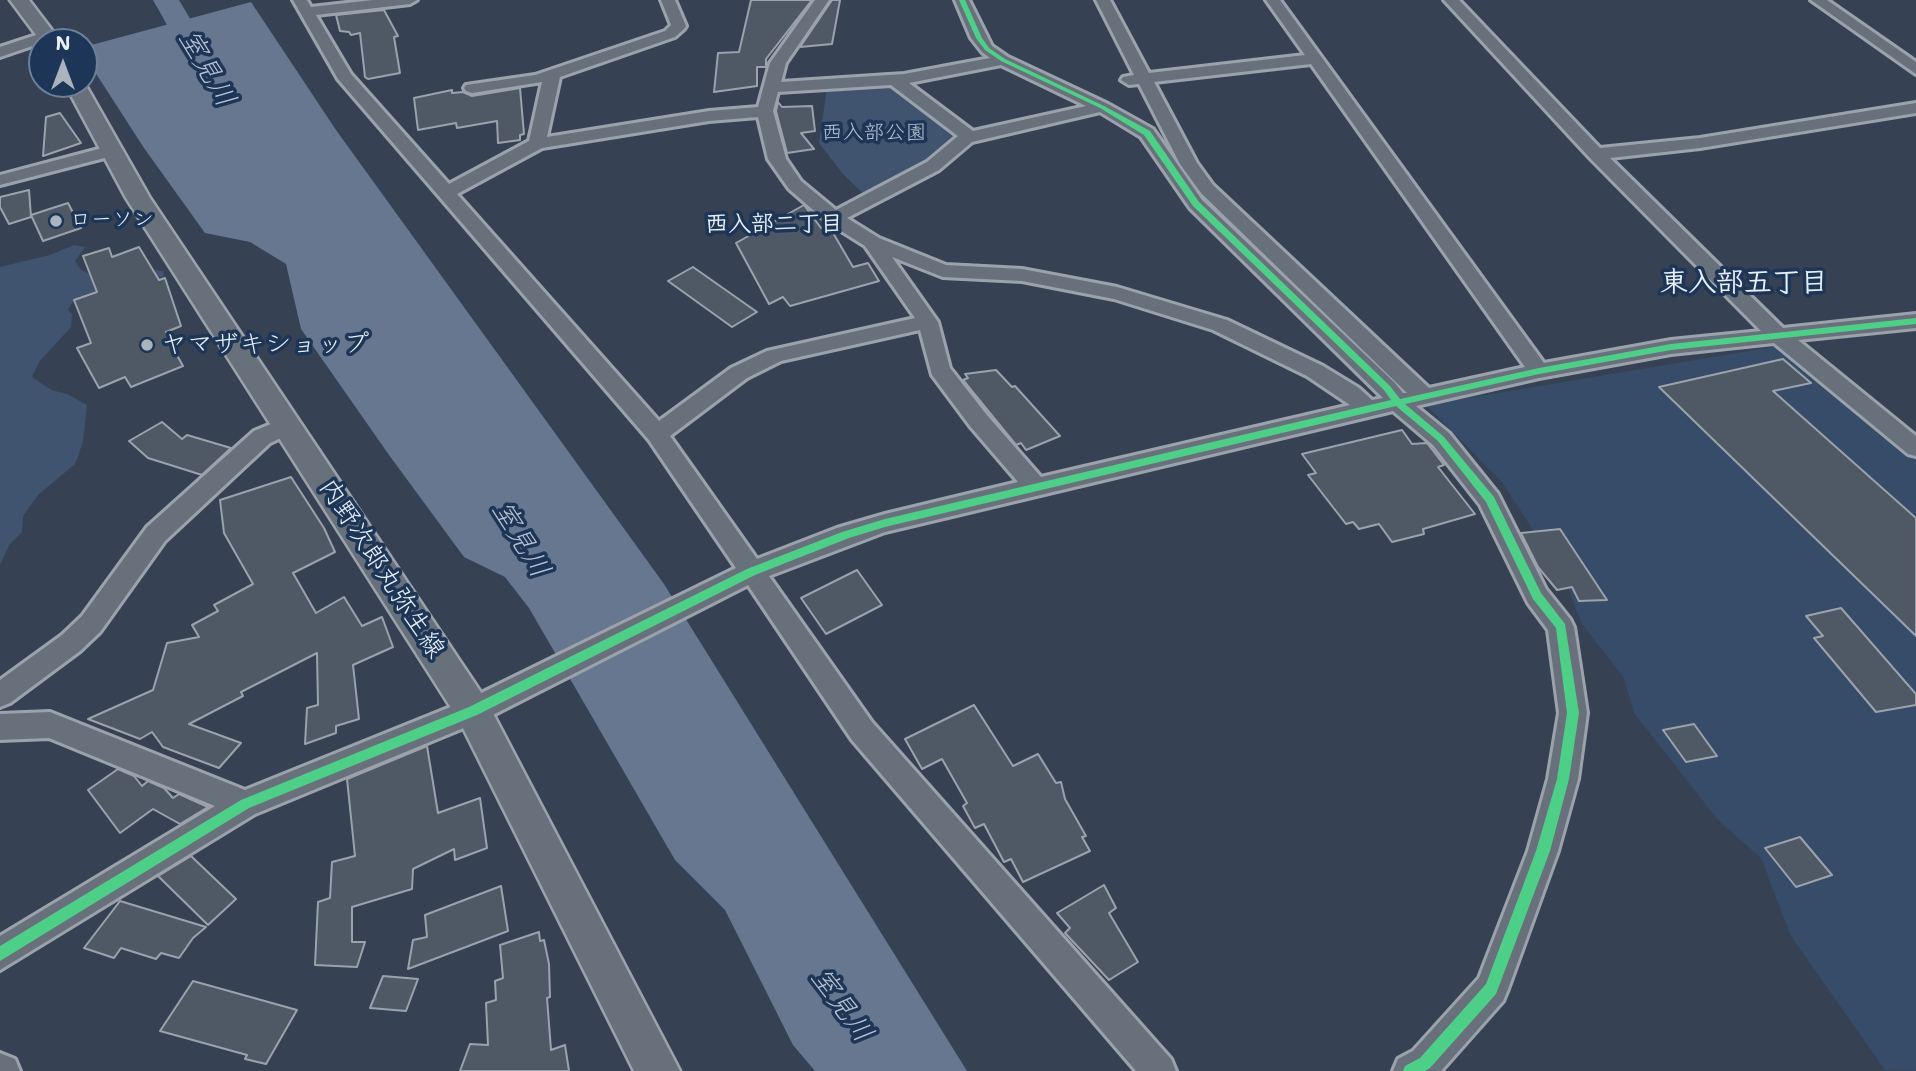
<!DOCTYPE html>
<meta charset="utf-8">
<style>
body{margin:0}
#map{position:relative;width:1916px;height:1071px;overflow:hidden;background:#364254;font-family:"Shantell Sans",sans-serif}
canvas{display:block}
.north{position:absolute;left:28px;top:28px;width:70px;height:70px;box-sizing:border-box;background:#1d3557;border:2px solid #6e8097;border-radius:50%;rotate:0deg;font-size:19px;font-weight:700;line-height:28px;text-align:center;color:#e8f1f8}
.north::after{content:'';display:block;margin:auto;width:24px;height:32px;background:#aab4bf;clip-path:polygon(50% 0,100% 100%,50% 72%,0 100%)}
</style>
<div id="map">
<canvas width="1916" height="1071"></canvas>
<div class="north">N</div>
</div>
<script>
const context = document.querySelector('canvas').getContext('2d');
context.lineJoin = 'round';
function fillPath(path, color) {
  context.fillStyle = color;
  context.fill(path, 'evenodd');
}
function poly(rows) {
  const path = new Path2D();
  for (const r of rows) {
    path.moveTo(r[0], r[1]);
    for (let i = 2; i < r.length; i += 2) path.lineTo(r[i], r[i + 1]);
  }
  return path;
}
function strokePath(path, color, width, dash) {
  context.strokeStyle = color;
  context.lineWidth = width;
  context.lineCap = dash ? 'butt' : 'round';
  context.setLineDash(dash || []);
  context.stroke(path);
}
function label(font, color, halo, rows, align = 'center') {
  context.font = font + ' "Shantell Sans","Klee One",sans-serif';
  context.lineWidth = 7;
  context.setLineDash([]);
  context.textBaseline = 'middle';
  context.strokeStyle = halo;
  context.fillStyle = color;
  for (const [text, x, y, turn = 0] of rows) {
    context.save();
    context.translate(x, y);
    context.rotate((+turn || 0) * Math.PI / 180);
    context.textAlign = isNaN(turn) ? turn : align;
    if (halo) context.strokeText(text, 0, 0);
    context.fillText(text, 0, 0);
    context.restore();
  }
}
fillPath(poly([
 [1785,345,1916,457,1916,1071,1885,1070,1791,936,1761,858,1718,820,1634,713,1624,678,1582,624,1564,578,1502,482,1426,405]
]), '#364c68');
fillPath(poly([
 [892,84,959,132,927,162,864,194,843,174,819,143,827,88],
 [74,245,85,247,75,261,80,269,91,275,155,270,163,271,164,275,158,279,82,298,71,304,68,310,72,314,71,327,39,362,32,377,51,390,67,394,87,405,83,442,75,464,38,495,23,516,22,532,9,545,0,565,0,267,50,255]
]), '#405470');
fillPath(poly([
 [251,2,336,130,664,584,967,1071,815,1071,793,1045,725,910,675,860,529,608,505,577,464,557,389,455,301,329,286,264,250,242,205,233,144,148,84,55,84,47]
]), '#66778f');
fillPath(poly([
 [153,0,179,0,224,76,219,82,209,85,199,82,153,0]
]), '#66778f');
const building = poly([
 [751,0,812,0,766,59,766,67,757,67,757,86,714,92,718,53,739,52,751,0],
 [832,0,840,0,832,44,800,47,832,0],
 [384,10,398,36,394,37,400,73,368,79,365,77,360,33,351,35,349,32,340,31,336,15,384,10],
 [520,88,524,134,520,135,520,140,498,143,497,121,457,128,456,123,418,130,414,98,452,90,452,93,463,92,472,96,520,88],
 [778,102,782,107,812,106,815,131,801,133,814,149,787,153,776,111,778,102],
 [60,113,81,143,43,156,46,117,60,113],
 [29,190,31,217,9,224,0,207,0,197,29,190],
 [68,203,81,228,43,241,31,215,68,203],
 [804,205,821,228,829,226,853,267,868,263,879,281,790,306,783,297,769,304,736,243,804,205],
 [139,247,159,280,165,278,181,326,166,332,176,347,173,348,183,366,131,387,125,377,99,388,77,348,91,343,74,300,97,292,83,256,109,248,112,257,139,247],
 [693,267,757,312,732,327,668,281,693,267],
 [1783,359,1811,383,1773,391,1916,518,1916,636,1659,387,1783,359],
 [996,370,1012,387,1015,386,1060,436,1026,450,1021,443,1016,445,963,380,968,378,965,374,996,370],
 [162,422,182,439,187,435,231,448,202,475,148,458,129,441,162,422],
 [1402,430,1412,444,1427,443,1444,465,1438,467,1475,514,1423,529,1424,534,1392,542,1379,524,1359,529,1353,522,1346,524,1308,475,1316,473,1302,454,1402,430],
 [291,477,324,528,335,552,293,573,316,613,344,597,362,626,382,617,393,647,353,665,359,719,336,726,336,733,305,744,307,708,318,705,317,653,241,692,243,696,189,724,241,743,219,768,163,747,152,732,140,739,88,719,153,690,167,643,199,637,192,625,218,611,214,605,253,584,224,533,220,500,291,477],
 [1560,529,1607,600,1579,601,1572,587,1557,590,1538,567,1521,533,1560,529],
 [857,570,882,605,826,634,801,598,857,570],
 [1841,608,1916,694,1916,705,1876,712,1814,638,1823,636,1806,616,1841,608],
 [974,705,1013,766,1038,754,1056,783,1061,782,1065,799,1086,836,1082,837,1090,851,1023,882,1011,859,1004,862,984,824,975,828,963,806,967,803,942,759,922,769,905,739,974,705],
 [1694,724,1717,756,1686,762,1663,730,1694,724],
 [427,746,438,813,480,798,487,848,455,860,454,849,413,869,412,889,352,907,352,942,365,942,357,967,315,965,318,902,330,898,332,862,355,856,347,779,427,746],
 [118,769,134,776,142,786,148,781,164,788,173,798,179,794,208,807,180,824,153,809,120,833,88,790,118,769],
 [1800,837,1832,875,1796,887,1765,848,1800,837],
 [191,856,236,899,208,925,158,876,191,856],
 [1104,885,1116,908,1109,913,1138,962,1109,980,1065,933,1070,928,1057,913,1104,885],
 [501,886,508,931,408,969,413,940,427,937,425,915,501,886],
 [120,901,206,927,193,938,179,958,161,953,156,959,121,948,114,958,84,948,120,901],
 [539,932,540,941,544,940,549,964,550,997,547,998,551,1050,565,1045,569,1071,460,1071,470,1044,488,1045,486,1003,496,1000,495,981,503,978,500,945,539,932],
 [383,976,418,979,406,1011,370,1008,383,976],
 [193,981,297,1010,266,1064,245,1059,247,1055,160,1031,193,981]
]);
fillPath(building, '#4f5966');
strokePath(building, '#9ba2ab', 2);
const minor = poly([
 [293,0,307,0,311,7,373,0,417,0,410,4,316,15,351,74,449,184,529,141,542,82,472,93,466,91,464,88,466,85,535,75,665,31,671,25,661,0,675,0,686,26,684,29,675,37,560,77,547,137,709,111,758,107,770,63,815,0,829,0,786,63,781,82,904,74,990,58,982,52,971,38,955,0,969,0,992,46,1008,57,1108,104,1153,129,1202,200,1395,383,1403,393,1407,393,1201,193,1180,164,1139,84,1129,85,1121,80,1123,77,1134,75,1096,0,1110,0,1149,73,1305,55,1266,0,1280,0,1544,363,1671,340,1761,331,1590,158,1444,0,1459,0,1600,148,1700,138,1916,103,1916,113,1700,148,1610,158,1783,328,1916,314,1916,328,1798,340,1916,436,1916,456,1908,454,1774,343,1671,354,1539,378,1416,406,1449,433,1498,494,1546,589,1570,619,1574,627,1587,713,1578,779,1558,851,1508,989,1503,1001,1441,1071,1393,1071,1398,1059,1413,1051,1479,978,1528,851,1548,779,1559,713,1548,630,1528,603,1480,505,1433,445,1393,411,885,532,769,576,872,722,1171,1059,1176,1071,1136,1071,852,740,748,585,483,720,255,814,0,970,0,936,215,806,49,738,0,740,0,714,50,712,245,790,463,702,736,568,649,440,338,79,293,0],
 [1311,64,1525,367,1429,388,1213,185,1197,163,1154,82,1311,64],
 [1001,65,1086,106,973,131,909,83,1001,65],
 [891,85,958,136,927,162,836,210,801,181,786,159,773,111,778,92,891,85],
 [1100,112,1141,137,1190,208,1383,398,1372,400,1359,388,1323,366,1227,320,1117,287,1022,269,946,265,879,238,847,218,939,170,972,142,1100,112],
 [758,117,768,159,789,189,827,222,865,246,915,318,767,351,731,368,659,421,457,194,542,148,709,121,758,117],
 [892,257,943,277,1022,281,1114,299,1213,330,1307,376,1350,405,1041,477,986,414,950,368,938,322,892,257],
 [920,330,932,375,970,426,1018,482,885,514,837,528,757,559,670,436,747,378,781,361,920,330],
 [1811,0,1827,0,1916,62,1916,74,1811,0],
 [48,31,53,33,56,36,53,39,0,57,0,47,48,31],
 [110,146,116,147,119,151,116,155,0,185,0,175,110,146],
 [288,417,296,419,299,425,296,431,270,443,165,541,100,632,80,651,10,703,0,707,0,680,62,635,82,616,147,527,254,431,288,417],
 [0,1053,15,1059,20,1071,0,1071,0,1053]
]);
const major = poly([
 [10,0,29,0,61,42,42,43,10,0],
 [84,82,150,198,486,700,680,1071,634,1071,460,722,126,198,65,84,84,82]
]);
strokePath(minor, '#9ba2ab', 6);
strokePath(major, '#9ba2ab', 5);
fillPath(minor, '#68717b');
fillPath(major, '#68717b');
fillPath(poly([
 [959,0,965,0,982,38,989,48,1005,59,1104,106,1150,131,1199,202,1390,386,1400,399,1539,368,1671,344,1916,318,1916,324,1671,350,1539,374,1405,404,1444,437,1494,497,1541,593,1565,624,1579,713,1569,779,1550,851,1496,994,1430,1068,1425,1071,1403,1071,1405,1066,1420,1058,1486,984,1536,851,1557,779,1567,713,1556,628,1533,599,1486,502,1438,441,1396,406,885,527,849,538,755,575,477,715,249,808,0,961,0,946,241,800,469,707,747,569,842,532,885,519,1391,400,1384,390,1193,206,1144,135,1100,108,1001,61,985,50,976,38,959,0]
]), '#4dcf88');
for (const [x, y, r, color] of [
 [56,221,7,"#aab4bf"],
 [147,345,7,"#aab4bf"]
]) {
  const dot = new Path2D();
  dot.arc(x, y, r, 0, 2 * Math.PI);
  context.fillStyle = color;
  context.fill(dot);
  strokePath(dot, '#1d3557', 2.5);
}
label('21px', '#b6c3d0', '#1d3557', [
 ["西入部公園",874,134]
]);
label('21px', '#e8f1f8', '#1d3557', [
 ["ローソン",70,221]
], 'left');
label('bold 23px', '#e8f1f8', '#1d3557', [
 ["西入部二丁目",774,225]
]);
label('26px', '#e8f1f8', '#1d3557', [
 ["ヤマザキショップ",161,345]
], 'left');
label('26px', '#e8f1f8', '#1d3557', [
 ["内野次郎丸弥生線",381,569,57]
]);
label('italic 28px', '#b6c2d0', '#1d3557', [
 ["室見川",206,69,60],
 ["室見川",520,540,59],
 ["室見川",841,1006,54]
]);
label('bold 28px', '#e8f1f8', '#1d3557', [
 ["東入部五丁目",1744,284]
]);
</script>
